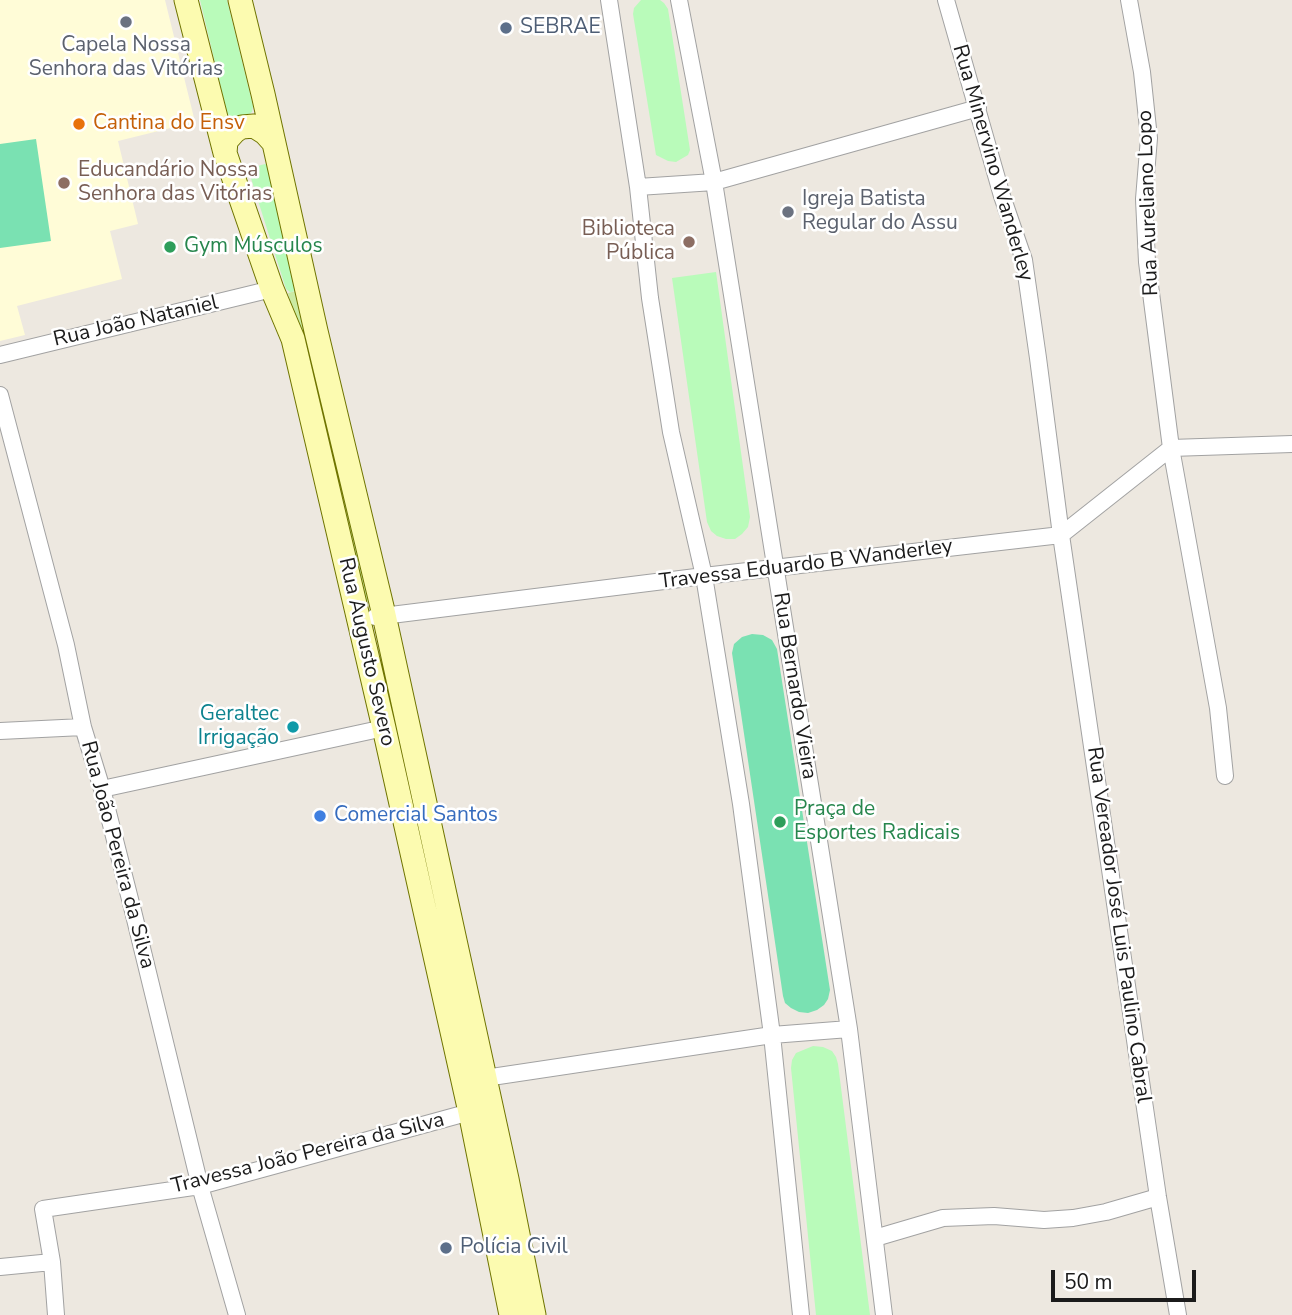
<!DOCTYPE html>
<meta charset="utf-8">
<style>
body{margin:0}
#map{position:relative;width:1292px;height:1315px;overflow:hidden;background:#ede8e0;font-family:"Nunito Sans",sans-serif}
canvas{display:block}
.scale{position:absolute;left:1051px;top:1270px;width:145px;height:32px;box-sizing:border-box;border:4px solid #1b1b1b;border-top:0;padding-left:9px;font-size:21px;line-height:24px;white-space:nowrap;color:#1b1b1b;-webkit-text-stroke:5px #fff;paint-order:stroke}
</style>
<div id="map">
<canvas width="1292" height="1315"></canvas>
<div class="scale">50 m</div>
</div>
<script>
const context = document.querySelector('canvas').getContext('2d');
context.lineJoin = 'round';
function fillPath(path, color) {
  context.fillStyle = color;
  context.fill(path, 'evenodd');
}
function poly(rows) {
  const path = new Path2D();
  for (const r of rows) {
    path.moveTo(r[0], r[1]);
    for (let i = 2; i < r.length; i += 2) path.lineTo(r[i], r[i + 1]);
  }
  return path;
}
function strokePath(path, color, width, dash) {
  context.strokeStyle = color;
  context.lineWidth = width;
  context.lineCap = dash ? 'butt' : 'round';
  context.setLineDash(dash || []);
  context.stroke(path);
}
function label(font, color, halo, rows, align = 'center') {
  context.font = font + ' "Nunito Sans",sans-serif';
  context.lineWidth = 5;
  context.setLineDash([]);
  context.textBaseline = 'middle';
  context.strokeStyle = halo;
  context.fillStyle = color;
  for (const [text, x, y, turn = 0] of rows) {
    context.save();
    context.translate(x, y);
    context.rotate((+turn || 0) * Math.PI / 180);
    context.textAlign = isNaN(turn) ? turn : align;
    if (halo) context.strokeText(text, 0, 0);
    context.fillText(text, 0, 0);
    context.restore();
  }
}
fillPath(poly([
 [0,0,165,0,195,122,118,141,138,224,110,231,122,279,17,306,25,335,0,341]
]), '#fffcd7');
fillPath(poly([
 [296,291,370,602,365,601,364,599,288,293]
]), '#cbeba3');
fillPath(poly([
 [200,0,227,0,253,106,252,112,248,115,237,119,232,118,227,113],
 [641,0,660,0,664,3,668,9,690,150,688,155,676,162,668,161,656,155,633,14,634,8],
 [265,164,267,165,295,287,294,291,292,292,290,292,286,289,249,172,250,168],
 [716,272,750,517,748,527,742,534,735,539,726,539,717,536,711,531,707,522,672,278],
 [813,1046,823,1047,832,1051,836,1057,838,1064,870,1315,816,1315,791,1068,792,1060,796,1053]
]), '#b9fbba');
fillPath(poly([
 [36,139,51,241,0,248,0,144],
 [752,634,763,635,772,640,777,649,830,990,828,999,824,1005,817,1010,808,1013,799,1012,791,1008,785,1003,783,996,732,653,734,644,742,637]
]), '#7ae1b2');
const minor = poly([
 [609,0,638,187,650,298,671,432,704,576,741,804,772,1035,801,1315],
 [679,0,714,182,849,1029,884,1315],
 [946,0,1002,196,1024,260,1038,358,1061,535,1158,1197,1178,1315],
 [1129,0,1142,72,1149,138,1144,199,1147,262,1171,448,1218,708,1225,776],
 [638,187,714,182,978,108],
 [0,355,272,289],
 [0,395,66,645,83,727,102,789,133,911,200,1186,237,1315],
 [1171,448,1292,444],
 [1061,535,1171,448],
 [375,617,704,576,1061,535],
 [0,731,83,727],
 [102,789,384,728],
 [485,1078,772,1035,849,1029],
 [875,1238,943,1218,994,1216,1044,1220,1073,1218,1106,1212,1158,1197],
 [0,1267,52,1262],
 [56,1315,52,1262,43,1209,200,1186,470,1112]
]);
const secondary = poly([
 [186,0,225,153,272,289,293,339,384,728,470,1112,511,1315],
 [240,0,263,94,316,331,384,615,507,1179,534,1315],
 [225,153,226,141,235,131,242,127,254,126,265,133,274,143]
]);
strokePath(minor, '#a2a2a2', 18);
strokePath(secondary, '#6f7400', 25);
strokePath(minor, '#fff', 16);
strokePath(secondary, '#fcfbb0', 23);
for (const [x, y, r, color] of [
 [126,22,7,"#6b7280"],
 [506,28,7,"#5c6f8a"],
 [79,124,7,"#e8710a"],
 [64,183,7,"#8d6e63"],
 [788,212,7,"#6b7280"],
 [689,242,7,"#8d6e63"],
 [170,247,7,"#2e9e5b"],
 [293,727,7,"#0f9aa8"],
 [320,816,7,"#3f7fe0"],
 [780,822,7,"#2e9e5b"],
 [446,1248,7,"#5c6f8a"]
]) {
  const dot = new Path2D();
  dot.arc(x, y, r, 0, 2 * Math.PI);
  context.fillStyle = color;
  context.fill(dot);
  strokePath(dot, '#fff', 2.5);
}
label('21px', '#4e5e75', '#fff', [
 ["SEBRAE",520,28],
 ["Polícia Civil",460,1248]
], 'left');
label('21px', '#5b616d', '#fff', [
 ["Capela Nossa",126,46],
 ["Senhora das Vitórias",126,70],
 ["Igreja Batista",802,200,"left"],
 ["Regular do Assu",802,224,"left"]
]);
label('21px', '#c56008', '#fff', [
 ["Cantina do Ensv",93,124]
], 'left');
label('21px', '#1b1b1b', '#fff', [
 ["Rua Minervino Wanderley",992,163,74],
 ["Rua Aureliano Lopo",1149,203,-92],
 ["Rua João Nataniel",136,322,-13],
 ["Travessa Eduardo B Wanderley",806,565,-7],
 ["Rua Augusto Severo",366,652,77],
 ["Rua Bernardo Vieira",794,686,81],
 ["Rua João Pereira da Silva",117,855,75],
 ["Rua Vereador José Luis Paulino Cabral",1118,925,82],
 ["Travessa João Pereira da Silva",308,1154,-14]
]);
label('21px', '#785e54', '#fff', [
 ["Educandário Nossa",78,171],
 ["Senhora das Vitórias",78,195],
 ["Biblioteca",675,230,"right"],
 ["Pública",675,254,"right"]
], 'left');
label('21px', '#27864d', '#fff', [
 ["Gym Músculos",184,247],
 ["Praça de",794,810],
 ["Esportes Radicais",794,834]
], 'left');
label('21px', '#0d838f', '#fff', [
 ["Geraltec",279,715],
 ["Irrigação",279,739]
], 'right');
label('21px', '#366cbe', '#fff', [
 ["Comercial Santos",334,816]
], 'left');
</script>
